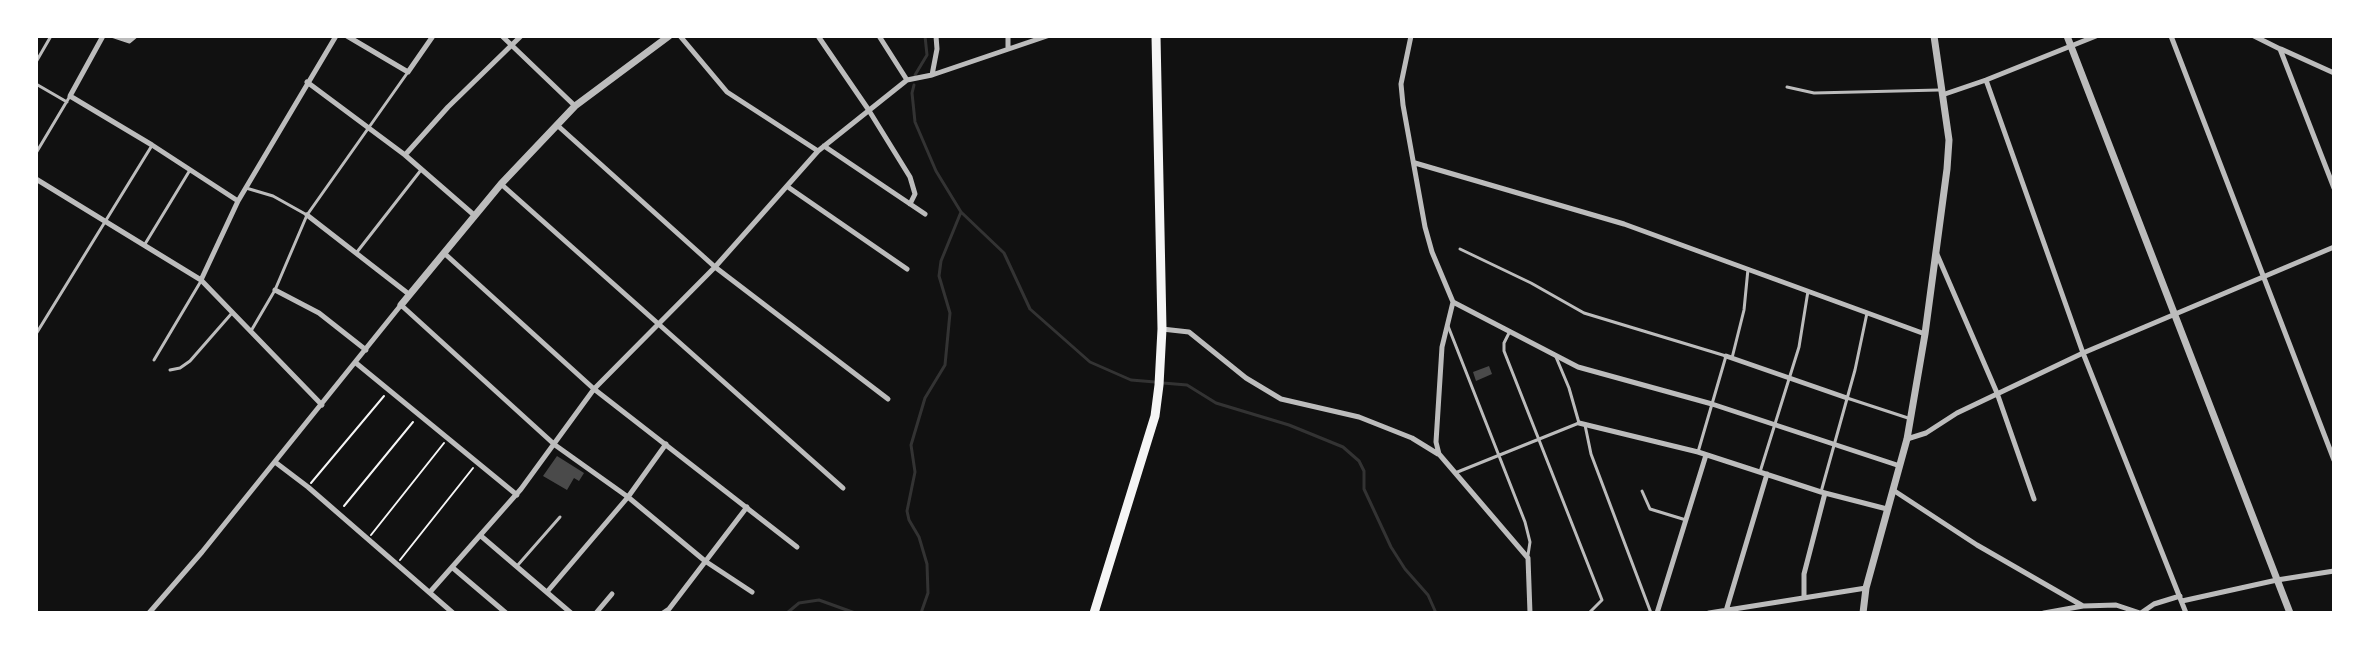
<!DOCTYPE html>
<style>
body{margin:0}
#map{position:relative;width:2370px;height:649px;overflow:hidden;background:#111;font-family:"Crimson Pro",serif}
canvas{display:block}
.frame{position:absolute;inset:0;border:38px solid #fff;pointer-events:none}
</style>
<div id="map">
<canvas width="2370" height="649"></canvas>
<div class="frame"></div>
</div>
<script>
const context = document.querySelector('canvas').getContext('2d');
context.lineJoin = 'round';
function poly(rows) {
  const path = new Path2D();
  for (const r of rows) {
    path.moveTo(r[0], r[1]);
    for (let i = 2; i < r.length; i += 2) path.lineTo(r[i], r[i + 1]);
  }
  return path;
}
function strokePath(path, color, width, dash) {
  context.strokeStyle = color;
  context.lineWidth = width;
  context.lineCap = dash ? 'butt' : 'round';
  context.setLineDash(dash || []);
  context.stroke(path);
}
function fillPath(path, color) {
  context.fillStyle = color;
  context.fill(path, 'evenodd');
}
strokePath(poly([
 [915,75,927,55,925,36],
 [914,85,912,93,915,122,936,171,961,212,941,261,939,276,950,313,945,365,925,398,911,445,915,472,907,511,909,520,919,537,927,564,928,593,921,613],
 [961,212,1004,253,1030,309,1090,362,1131,380,1155,382],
 [1163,383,1187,385,1216,403,1289,425,1343,447,1359,461,1364,471,1364,489,1391,547,1405,569,1428,595,1436,613],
 [787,613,799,603,819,600,855,613]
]), '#333', 3);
fillPath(poly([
 [1489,366,1492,374,1476,381,1473,372],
 [557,456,584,473,579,481,574,478,567,490,543,476]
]), '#4a4a4a');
strokePath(poly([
 [311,483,384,396],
 [344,506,413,422],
 [371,535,444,443],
 [400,560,473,468]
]), '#f5f5f5', 2);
strokePath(poly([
 [36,62,51,36],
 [36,84,67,102],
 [1787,87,1814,93,1939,90],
 [36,153,70,96],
 [246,188,273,196,307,215],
 [145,244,190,170],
 [1460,249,1531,283,1584,313,1726,356,1698,452],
 [357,252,421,170],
 [1448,326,1525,522,1530,542,1528,555],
 [251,331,275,290,307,215,408,72],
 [1510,331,1504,343,1504,351,1602,600,1589,613],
 [36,334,151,147],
 [1732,358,1744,310,1748,269],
 [154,360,201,281],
 [170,370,180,368,190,361,232,313],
 [1847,398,1908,418],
 [1585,425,1591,454,1651,613],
 [1760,472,1799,347,1808,291],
 [1455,473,1579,423,1569,388,1556,357],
 [1642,491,1650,509,1686,520],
 [1821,492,1855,370,1867,313],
 [517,566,560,517]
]), '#bcbcbc', 3);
strokePath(poly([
 [103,36,70,96,152,145,238,201],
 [114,36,129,41,135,36],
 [347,36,408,72,433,36],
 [502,36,575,106],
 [680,36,727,92,818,151],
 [818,36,868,109,910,177,915,194,910,204],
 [879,36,907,80],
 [1008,36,1008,48],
 [1411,36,1401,84,1403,105,1425,227,1432,252,1453,302,1442,347,1436,442,1439,454,1528,558,1530,613],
 [2171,36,2334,460],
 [2254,36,2280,49,2334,188],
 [2281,49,2334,73],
 [932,75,937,49,936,36],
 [1986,80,2083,353,2186,613],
 [307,82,405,155,474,215],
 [1942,95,1986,80,2096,36],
 [557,125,715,267,888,399],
 [824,146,925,214],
 [405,155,448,107,521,36],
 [1415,163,1624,224,1925,334],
 [36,179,201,280,322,405],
 [501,184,843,488],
 [788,187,907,269],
 [307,215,410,295],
 [1936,252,1997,393,2034,499],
 [444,253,594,389,797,547],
 [201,280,238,201,336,36],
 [275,290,319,313,366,350],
 [1453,302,1578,367,1712,404,1900,466],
 [1162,329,1189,332,1246,378,1281,399,1359,417,1412,438,1438,454],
 [1726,356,1847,398],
 [356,363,517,495],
 [1579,423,1698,452,1821,492,1887,509],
 [1907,439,1926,433,1957,413,2083,353,2334,247],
 [275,462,308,487,453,613],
 [1893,490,1977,545,2083,606],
 [481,536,571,613],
 [453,568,506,613],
 [430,592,521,489,594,389,715,267,818,151,907,80,932,75,1047,36],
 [547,592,628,497,666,444],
 [1804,597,1804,574,1825,493],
 [2182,601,2277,580,2334,571],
 [1726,611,1767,474],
 [149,613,202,552,401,305,555,445,628,497,705,561,752,592],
 [596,613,612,594],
 [663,613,669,609,747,507],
 [1657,613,1706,455],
 [1709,613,1866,588],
 [2044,613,2083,606,2116,605,2140,613],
 [2141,613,2154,604,2180,596]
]), '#bcbcbc', 5);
strokePath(poly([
 [2067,36,2290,613],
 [401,305,501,184,575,106,669,36],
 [1863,613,1866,588,1907,439,1925,334,1947,169,1949,140,1934,36]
]), '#bcbcbc', 7);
strokePath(poly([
 [1094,613,1155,416,1159,385,1162,329,1156,36]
]), '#f5f5f5', 9);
</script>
